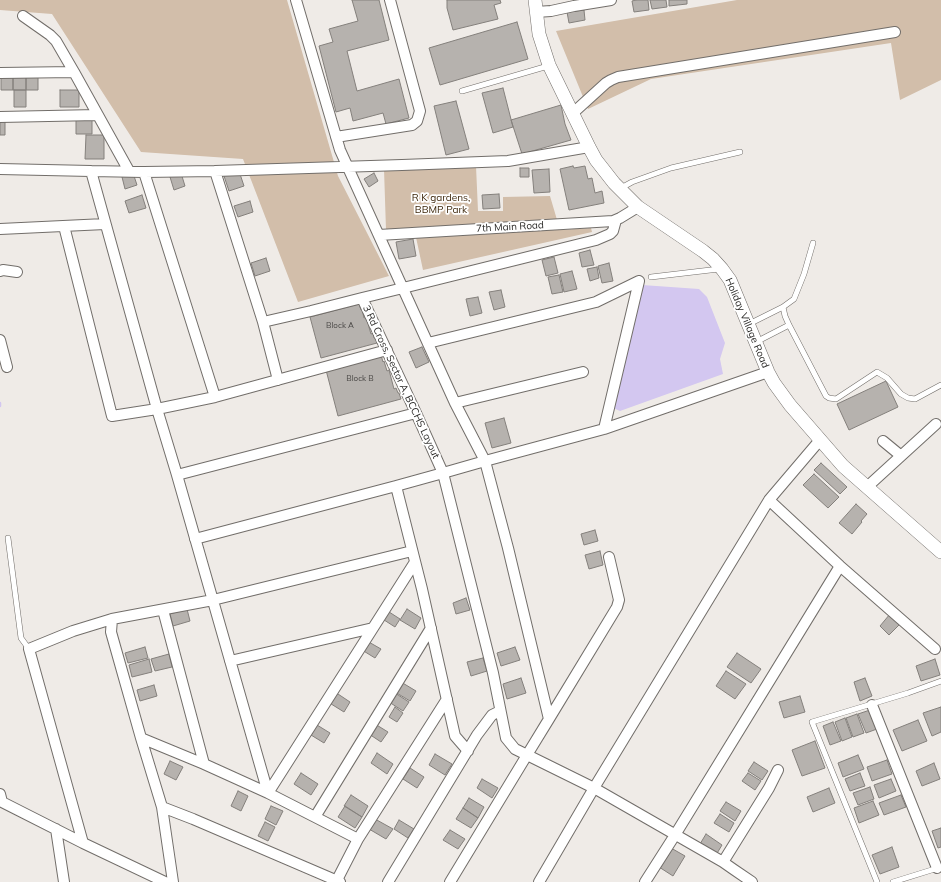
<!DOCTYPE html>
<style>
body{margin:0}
canvas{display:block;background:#efebe7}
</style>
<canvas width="941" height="882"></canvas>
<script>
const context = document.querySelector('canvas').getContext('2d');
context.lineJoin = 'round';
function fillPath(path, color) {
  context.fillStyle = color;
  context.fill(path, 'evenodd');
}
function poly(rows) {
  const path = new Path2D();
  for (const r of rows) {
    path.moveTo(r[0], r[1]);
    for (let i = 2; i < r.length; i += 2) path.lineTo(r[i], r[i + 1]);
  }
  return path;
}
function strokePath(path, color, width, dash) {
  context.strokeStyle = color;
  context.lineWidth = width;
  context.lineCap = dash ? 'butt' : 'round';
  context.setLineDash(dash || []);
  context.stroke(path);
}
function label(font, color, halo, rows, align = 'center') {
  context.font = font + ' Mulish,sans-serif';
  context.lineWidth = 3.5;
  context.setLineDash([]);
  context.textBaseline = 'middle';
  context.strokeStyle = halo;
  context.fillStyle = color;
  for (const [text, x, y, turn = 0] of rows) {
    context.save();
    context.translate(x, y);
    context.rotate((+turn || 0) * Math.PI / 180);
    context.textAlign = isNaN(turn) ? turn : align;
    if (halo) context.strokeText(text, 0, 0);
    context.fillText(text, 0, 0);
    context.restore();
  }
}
fillPath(poly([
 [0,0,287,0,338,176,389,276,298,302,243,159,141,152,52,14,0,10],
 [737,0,941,0,941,80,900,100,891,43,651,79,588,109,556,31],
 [476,166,478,211,503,211,503,197,550,196,560,230,591,228,592,232,423,270,414,228,386,230,384,169]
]), '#d2beaa');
fillPath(poly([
 [642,285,699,289,707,297,725,343,720,359,723,374,620,411,611,407]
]), '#d3c7f0');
strokePath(poly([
 [0,403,0,406]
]), '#d3c7f0', 2.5);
const building = poly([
 [352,0,379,0,389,40,347,51,357,91,399,79,409,118,386,124,383,113,353,121,350,108,336,112,319,46,333,42,329,29,358,21,352,0],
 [447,0,500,0,501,3,494,5,498,19,453,30,447,8,447,0],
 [636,0,648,0,649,10,634,12,632,1,636,0],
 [650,0,666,0,667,7,652,9,650,0],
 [669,0,687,0,687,4,669,6,669,0],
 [584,10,585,20,569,23,567,12,584,10],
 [517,22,528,59,440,85,429,48,517,22],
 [26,74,26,90,13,90,13,75,26,74],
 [26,74,38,74,38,90,26,90,26,74],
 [1,75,13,75,13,90,1,90,1,75],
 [503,88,513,127,493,133,482,93,503,88],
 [14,90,26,90,26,107,14,107,14,90],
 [60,90,79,90,79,107,60,107,60,90],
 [456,101,469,149,446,155,434,106,456,101],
 [561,105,565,124,571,140,522,154,511,120,561,105],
 [76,118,92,118,92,134,76,134,76,118],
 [0,120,5,120,5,135,0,135,0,120],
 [86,135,104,135,104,159,85,159,86,135],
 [573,166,574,168,585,166,588,179,592,178,595,193,602,191,604,203,569,210,560,169,573,166],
 [520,168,529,168,529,177,520,177,520,168],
 [549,169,550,192,534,193,532,170,549,169],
 [239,171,244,186,229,191,224,176,239,171],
 [133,173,137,185,125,189,122,177,133,173],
 [181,173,185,186,174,190,170,177,181,173],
 [374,173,378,181,369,187,364,179,374,173],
 [499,194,500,208,483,209,482,195,499,194],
 [142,195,146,208,129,213,125,201,142,195],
 [250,201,253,212,238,217,234,206,250,201],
 [413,239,416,256,399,259,396,242,413,239],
 [590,250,594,265,582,267,579,253,590,250],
 [554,257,558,273,546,276,542,260,554,257],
 [266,258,270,271,255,276,251,263,266,258],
 [609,263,613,281,602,283,598,266,609,263],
 [597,267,599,278,590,281,587,269,597,267],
 [572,271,577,289,564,292,560,274,572,271],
 [559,275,563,292,552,294,548,277,559,275],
 [501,290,505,307,494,310,489,292,501,290],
 [478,297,482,313,470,316,466,299,478,297],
 [359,304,361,310,362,309,364,318,366,317,371,334,373,333,374,338,376,338,377,343,321,358,310,317,359,304],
 [422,347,429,362,416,368,409,352,422,347],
 [381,355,383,362,384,361,387,371,389,370,394,389,396,388,398,393,399,393,401,399,338,416,326,370,381,355],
 [886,381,898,407,849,430,837,404,886,381],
 [504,418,511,443,492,448,485,423,504,418],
 [821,463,847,487,840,494,814,470,821,463],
 [814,474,839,497,828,508,803,485,814,474],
 [856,504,867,514,861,521,862,522,852,534,839,523,856,504],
 [595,530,598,541,584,545,581,534,595,530],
 [600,551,603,565,589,569,585,555,600,551],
 [466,598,470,610,456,614,453,603,466,598],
 [187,609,190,621,173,626,170,614,187,609],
 [407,609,421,618,415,629,400,620,407,609],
 [386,610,400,619,395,627,381,618,386,610],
 [890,614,900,624,889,635,880,626,890,614],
 [367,641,381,649,375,658,362,650,367,641],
 [145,647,148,658,128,663,125,653,145,647],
 [515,647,520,660,501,666,497,653,515,647],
 [737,653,761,669,751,683,727,667,737,653],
 [169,654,172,667,155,671,151,659,169,654],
 [483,658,487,671,471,676,467,662,483,658],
 [149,659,152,672,132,677,129,665,149,659],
 [935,659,940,675,921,681,916,666,935,659],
 [726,671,746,684,735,699,716,686,726,671],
 [521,678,526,693,507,699,503,684,521,678],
 [865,678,872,696,860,701,854,682,865,678],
 [401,682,416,691,410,701,395,692,401,682],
 [154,685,157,696,140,701,137,690,154,685],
 [335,692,350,702,344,712,328,702,335,692],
 [395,693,409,702,403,711,389,702,395,693],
 [800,696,805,712,784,718,779,702,800,696],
 [395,707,403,713,397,722,389,717,395,707],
 [941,707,941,732,932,736,923,713,941,707],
 [870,710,877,729,866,733,858,714,870,710],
 [857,714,864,733,853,737,846,718,857,714],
 [845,718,852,737,842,741,835,722,845,718],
 [918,720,927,741,902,751,893,730,918,720],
 [833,722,841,741,830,745,823,726,833,722],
 [375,724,388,732,381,742,369,734,375,724],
 [317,725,330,733,324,743,311,735,317,725],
 [815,741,825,768,802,776,792,750,815,741],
 [377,753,393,764,387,774,371,763,377,753],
 [435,754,452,764,445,775,429,765,435,754],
 [858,755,864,769,843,777,838,763,858,755],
 [887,760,892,774,872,781,867,767,887,760],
 [170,761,183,767,176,780,164,774,170,761],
 [754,762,768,771,762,780,748,771,754,762],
 [934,763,940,779,922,786,916,771,934,763],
 [410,768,424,777,417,788,403,779,410,768],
 [301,773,318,784,311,795,294,784,301,773],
 [748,773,761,781,755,790,742,781,748,773],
 [860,773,865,786,850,791,845,779,860,773],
 [482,779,498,788,492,798,477,788,482,779],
 [891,779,896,791,879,798,874,785,891,779],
 [870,787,874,799,858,805,853,793,870,787],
 [829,788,835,803,813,812,807,797,829,788],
 [238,791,248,796,241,811,231,806,238,791],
 [351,795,368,806,362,817,344,806,351,795],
 [901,795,906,807,884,815,879,803,901,795],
 [469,798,484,807,478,818,463,808,469,798],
 [873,801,879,815,859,823,854,808,873,801],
 [726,802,741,811,735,821,720,811,726,802],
 [271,806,283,811,276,825,265,819,271,806],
 [345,806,362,817,355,828,338,817,345,806],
 [463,808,478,818,471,828,456,819,463,808],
 [720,814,734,823,729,832,714,823,720,814],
 [375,819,393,829,386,839,369,829,375,819],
 [399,820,414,829,408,838,394,829,399,820],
 [265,822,275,827,268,841,258,836,265,822],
 [941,828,941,847,938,848,932,831,941,828],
 [450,830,465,839,458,849,443,840,450,830],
 [706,834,722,845,716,855,700,844,706,834],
 [892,847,899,867,880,874,872,855,892,847],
 [671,848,685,856,673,876,659,867,671,848]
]);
fillPath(building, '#b6b2ae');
strokePath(building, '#84807c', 1);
const service = poly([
 [462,91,548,66],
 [621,188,632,182,671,168,740,152],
 [813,243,804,274,794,299,783,307,785,316,789,325,826,396,829,398,836,399,877,372,887,378,901,394,908,398,915,399,941,385],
 [651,277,719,269],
 [749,324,783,307],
 [756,342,789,325],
 [8,538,21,638,29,649],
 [877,882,812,722,908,693,941,681],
 [893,882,938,868]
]);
const minor = poly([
 [296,0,340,150,455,403,485,461,604,429,768,372],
 [536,12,551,11,574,6,611,0],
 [23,16,50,35,56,41,74,72],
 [0,73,74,72,129,171],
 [573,113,606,83,611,80,618,77,895,32],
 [0,117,97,115],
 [336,137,412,125,417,121,420,111,390,0],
 [0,169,91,171],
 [215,171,402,165,508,161,589,147],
 [144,172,215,397,387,350],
 [64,226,112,416,157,409,177,475,416,413],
 [0,229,105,224],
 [379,235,613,221,620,218,638,207],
 [0,271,3,270,17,272],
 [362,298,403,288,596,240,610,234,613,231,616,220],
 [263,322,278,380],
 [0,340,7,367],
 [428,343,596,302,639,281],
 [215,397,157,409,91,171,144,172,215,171,263,322,311,311,362,298,416,413,443,473,396,486,422,589,455,736,468,751],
 [455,403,583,372],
 [604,429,639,281],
 [883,441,900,455],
 [177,475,268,793,358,839,447,699],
 [867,487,936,424],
 [769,500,840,566,935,649],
 [195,539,396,486],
 [163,610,204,764],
 [230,661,373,628],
 [872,705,937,868],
 [549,719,508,548,485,461,443,473,493,673,506,738,515,749,594,788,723,862,733,869,752,882],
 [141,738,204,764,268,793,415,562],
 [0,794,2,802,83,843,165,882],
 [162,807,141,738,111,632,112,619,213,600,412,551],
 [315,817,431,628],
 [56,829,64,882],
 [83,843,29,649,73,631,112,619],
 [723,862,769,788,778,770],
 [337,880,358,839],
 [173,882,162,807,193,819,340,882],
 [388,882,477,735,492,715,500,711],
 [450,882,527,755,549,719,617,607,619,600,609,557],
 [539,882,594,788,769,500,820,440],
 [645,882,675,835,840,566]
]);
const tertiary = poly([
 [535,0,539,34,549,65,589,147,596,160,614,183,638,207,703,251,713,259,722,269,730,280,768,372,774,383,790,405,843,466,941,552]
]);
strokePath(service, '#726e6a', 6);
strokePath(minor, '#726e6a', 12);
strokePath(tertiary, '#726e6a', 14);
strokePath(service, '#fff', 5);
strokePath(minor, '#fff', 10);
strokePath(tertiary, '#fff', 13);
label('8px', '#4c4a48', null, [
 ["Block A",340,326],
 ["Block B",360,379]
]);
label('10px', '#3c260a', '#fff', [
 ["R K gardens,",441,198],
 ["BBMP Park",441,210]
]);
label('10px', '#292826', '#fff', [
 ["7th Main Road",510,227,-3],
 ["Holiday Village Road",747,323,67],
 ["3 Rd Cross, Sector A, BCCHS Layout",401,382,65]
]);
</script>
